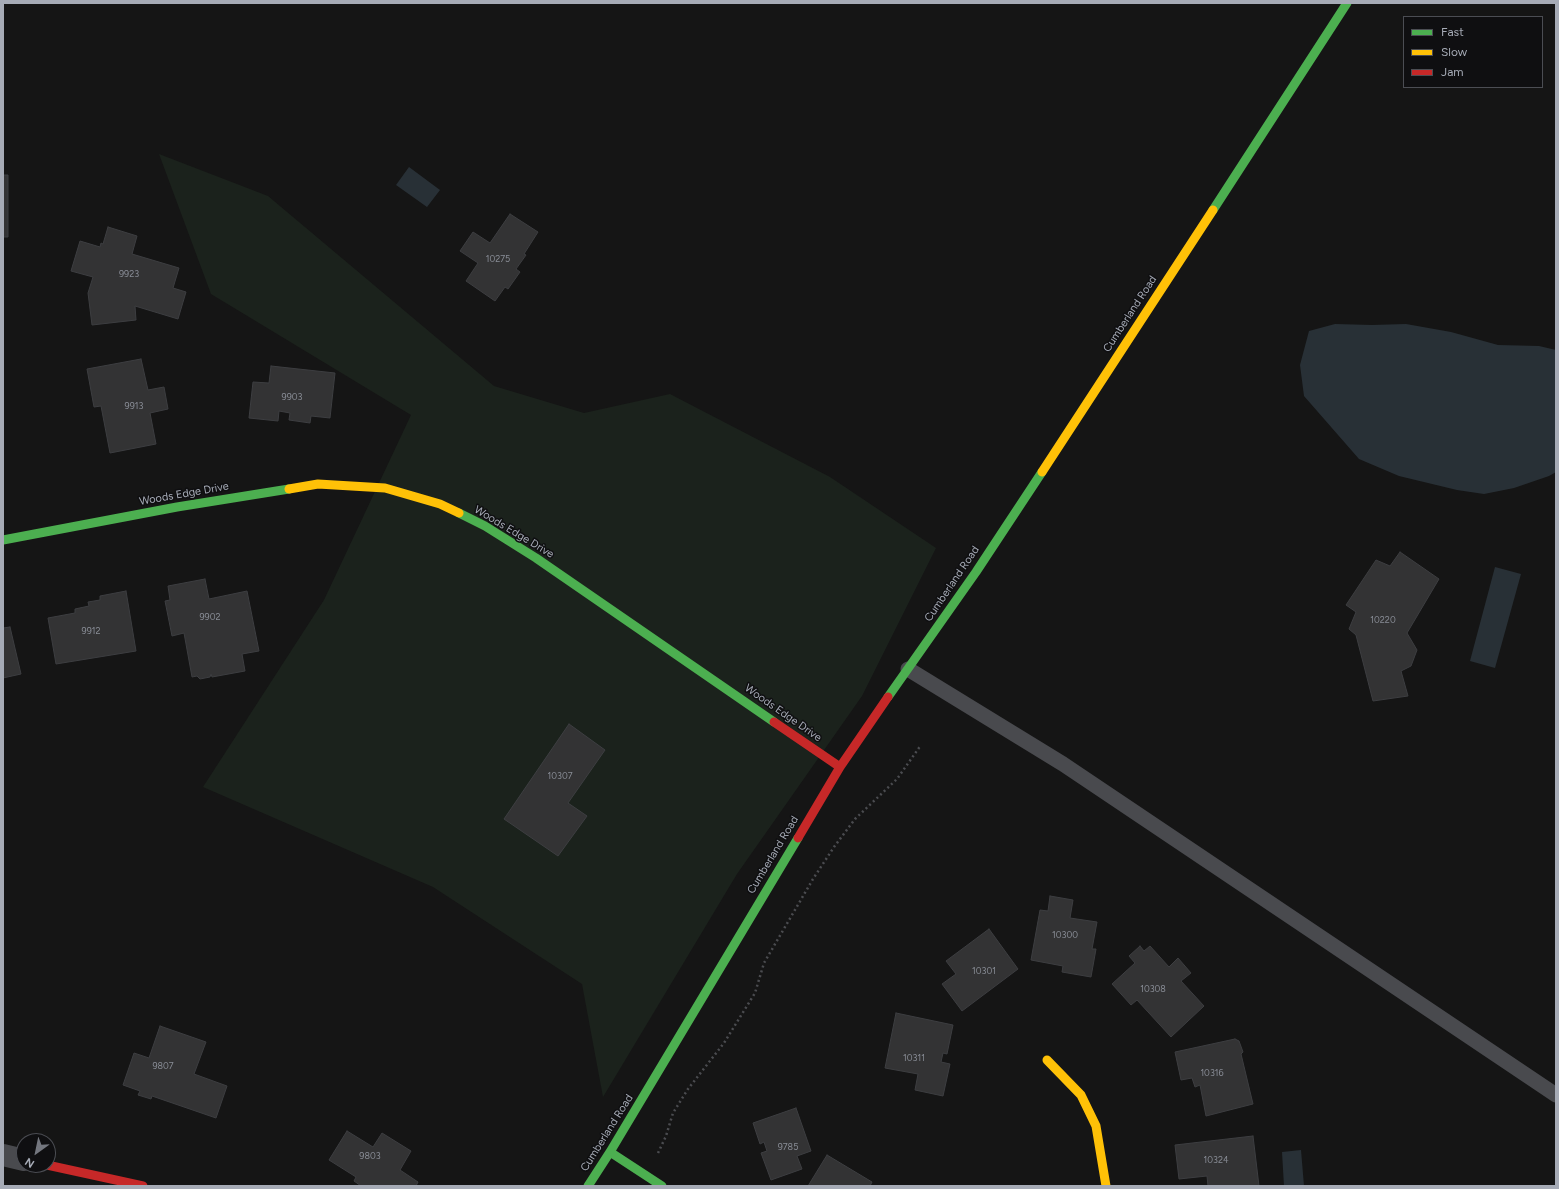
<!DOCTYPE html>
<style>
body{margin:0}
#map{position:relative;width:1559px;height:1189px;overflow:hidden;background:#151515;font-family:Figtree,sans-serif}
canvas{display:block}
.frame{position:absolute;inset:0;border:4px solid #a6abb6;pointer-events:none}
.legend{position:absolute;left:1403px;top:16px;width:140px;height:72px;box-sizing:border-box;background:#0f0f11;border:1px solid #4b4d53;margin:0;padding:5px 7px;list-style:none;font-size:12px;color:#a6abb6}
.legend li{display:flex;align-items:center;gap:8px;height:20px}
.legend b{width:20px;border:1px solid #4b4d53}
.north{position:absolute;left:16px;top:1133px;width:40px;height:40px;box-sizing:border-box;background:#0f0f11;border:1px solid #4b4d53;border-radius:50%;rotate:213deg;font-size:11px;font-weight:700;line-height:16px;text-align:center;color:#a6abb6}
.north::after{content:'';display:block;margin:auto;width:14px;height:18px;background:#73767e;clip-path:polygon(50% 0,100% 100%,50% 72%,0 100%)}
</style>
<div id="map">
<canvas width="1559" height="1189"></canvas>
<div class="frame"></div>
<ul class="legend">
<li><b style="height:5px;background:#4caf50"></b>Fast</li>
<li><b style="height:5px;background:#ffc107"></b>Slow</li>
<li><b style="height:5px;background:#c62828"></b>Jam</li>
</ul>
<div class="north">N</div>
</div>
<script>
const context = document.querySelector('canvas').getContext('2d');
context.lineJoin = 'round';
function fillPath(path, color) {
  context.fillStyle = color;
  context.fill(path, 'evenodd');
}
function poly(rows) {
  const path = new Path2D();
  for (const r of rows) {
    path.moveTo(r[0], r[1]);
    for (let i = 2; i < r.length; i += 2) path.lineTo(r[i], r[i + 1]);
  }
  return path;
}
function strokePath(path, color, width, dash) {
  context.strokeStyle = color;
  context.lineWidth = width;
  context.lineCap = dash ? 'butt' : 'round';
  context.setLineDash(dash || []);
  context.stroke(path);
}
function label(font, color, halo, rows, align = 'center') {
  context.font = font + ' Figtree,sans-serif';
  context.lineWidth = 3;
  context.setLineDash([]);
  context.textBaseline = 'middle';
  context.strokeStyle = halo;
  context.fillStyle = color;
  for (const [text, x, y, turn = 0] of rows) {
    context.save();
    context.translate(x, y);
    context.rotate((+turn || 0) * Math.PI / 180);
    context.textAlign = isNaN(turn) ? turn : align;
    if (halo) context.strokeText(text, 0, 0);
    context.fillText(text, 0, 0);
    context.restore();
  }
}
fillPath(poly([
 [159,154,268,196,494,386,584,413,670,394,830,477,936,548,862,696,737,874,603,1097,582,984,433,887,203,787,324,600,411,415,211,294]
]), '#1b221c');
fillPath(poly([
 [409,167,440,190,427,207,396,185],
 [1335,324,1372,325,1406,324,1451,332,1498,345,1539,346,1556,350,1556,472,1549,476,1514,488,1484,494,1457,490,1399,476,1359,459,1304,396,1300,365,1309,331],
 [1495,567,1521,574,1495,668,1470,661],
 [1301,1150,1304,1186,1284,1186,1282,1152]
]), '#283036');
const building = poly([
 [3,175,8,175,8,237,3,237,3,175],
 [510,214,538,232,524,254,526,255,516,269,520,272,508,289,505,287,495,301,466,281,478,263,460,251,473,232,490,243,510,214],
 [108,227,137,236,132,254,179,268,173,288,186,292,178,319,135,306,136,320,92,325,88,293,93,277,71,271,80,241,100,247,101,243,103,244,108,227],
 [141,359,148,390,164,387,168,409,150,413,156,444,110,453,101,406,94,407,87,369,141,359],
 [271,366,335,373,330,418,311,416,310,423,289,420,290,413,279,411,278,421,249,418,253,382,269,383,271,366],
 [1400,552,1439,579,1407,633,1417,650,1411,666,1401,671,1408,696,1373,701,1356,635,1349,629,1356,612,1346,605,1376,560,1390,566,1400,552],
 [205,579,209,599,247,591,259,651,242,654,245,671,212,677,211,674,210,677,200,679,197,676,192,677,184,633,172,636,165,601,170,600,168,586,205,579],
 [126,591,136,651,56,664,48,618,75,613,75,609,89,606,88,602,100,600,100,596,126,591],
 [10,627,21,674,3,678,3,628,10,627],
 [569,724,605,750,568,803,587,816,558,856,504,819,569,724],
 [1050,896,1073,900,1070,918,1097,922,1092,949,1096,949,1091,977,1062,972,1063,966,1031,960,1040,910,1048,911,1050,896],
 [989,929,1018,969,962,1011,942,984,956,974,946,961,989,929],
 [1140,946,1144,951,1150,946,1169,967,1178,958,1191,973,1181,981,1204,1006,1171,1037,1137,1000,1131,1005,1112,984,1135,963,1129,956,1140,946],
 [896,1013,953,1025,947,1054,943,1053,941,1062,950,1064,943,1096,915,1090,918,1074,885,1068,896,1013],
 [160,1026,206,1042,194,1074,227,1086,216,1118,152,1096,151,1099,138,1095,140,1091,123,1085,134,1053,149,1058,160,1026],
 [1235,1039,1239,1041,1243,1052,1241,1054,1253,1104,1206,1116,1200,1085,1195,1087,1192,1078,1181,1080,1175,1052,1235,1039],
 [796,1108,811,1151,797,1156,802,1169,771,1180,761,1153,767,1151,764,1142,760,1144,753,1123,796,1108],
 [347,1131,373,1147,382,1133,411,1151,400,1170,418,1182,416,1186,361,1186,354,1181,356,1177,329,1160,347,1131],
 [1253,1136,1259,1186,1208,1186,1207,1176,1179,1179,1175,1145,1253,1136],
 [827,1155,872,1182,870,1186,808,1186,827,1155]
]);
fillPath(building, '#333334');
strokePath(building, '#3d3e41', 1);
strokePath(poly([
 [658,1153,666,1136,673,1113,688,1089,724,1043,755,993,764,963,813,879,834,847,855,819,897,779,921,745]
]), '#4b4c50', 2.5, [2, 3]);
strokePath(poly([
 [908,669,1063,764,1556,1095]
]), '#494a4e', 15);
strokePath(poly([
 [3,1155,24,1160]
]), '#494a4e', 22);
strokePath(poly([
 [1213,210,1347,3],
 [459,513,485,526,536,558,774,722],
 [3,540,177,507,289,489],
 [888,697,976,572,1042,472],
 [610,1152,662,1186],
 [588,1186,610,1152,798,838]
]), '#4caf50', 9);
strokePath(poly([
 [1042,472,1213,210],
 [289,489,318,484,385,488,440,504,459,513],
 [1047,1060,1081,1095,1096,1126,1106,1186]
]), '#ffc107', 9);
strokePath(poly([
 [774,722,840,767],
 [798,838,840,767,888,697],
 [47,1165,143,1186]
]), '#c62828', 9);
label('9px', '#898d96', null, [
 ["10275",498,259],
 ["9923",129,274],
 ["9903",292,397],
 ["9913",134,406],
 ["9902",210,617],
 ["10220",1383,620],
 ["9912",91,631],
 ["10307",560,776],
 ["10300",1065,935],
 ["10301",984,971],
 ["10308",1153,989],
 ["10311",914,1058],
 ["9807",163,1066],
 ["10316",1212,1073],
 ["9785",788,1147],
 ["9803",370,1156],
 ["10324",1216,1160]
]);
label('11px', '#a6abb6', '#0f0f11', [
 ["Cumberland Road",1130,314,-57],
 ["Woods Edge Drive",184,494,-10],
 ["Woods Edge Drive",514,532,31],
 ["Cumberland Road",952,584,-56],
 ["Woods Edge Drive",783,713,35],
 ["Cumberland Road",773,855,-59],
 ["Cumberland Road",607,1133,-58]
]);
</script>
